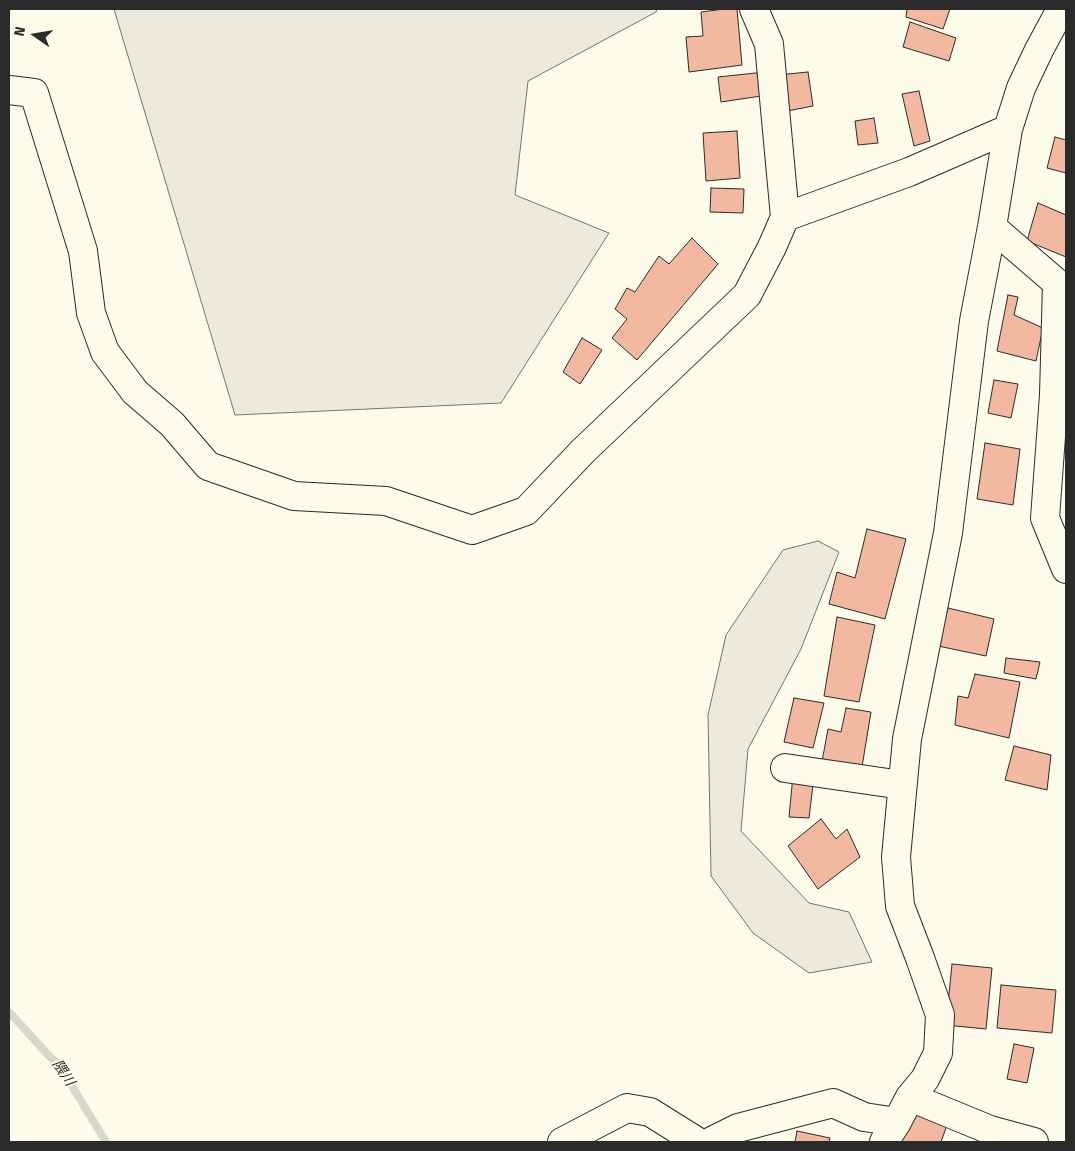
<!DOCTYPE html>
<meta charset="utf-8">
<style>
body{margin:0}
#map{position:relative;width:1075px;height:1151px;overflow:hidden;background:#fdfbea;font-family:"Fira Sans",sans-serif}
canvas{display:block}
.frame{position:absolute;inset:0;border:10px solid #2b2b2b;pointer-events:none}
.north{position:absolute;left:10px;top:10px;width:50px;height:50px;-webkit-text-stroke:4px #fdfbea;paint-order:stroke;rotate:283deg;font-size:14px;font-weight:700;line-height:20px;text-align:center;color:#2b2b2b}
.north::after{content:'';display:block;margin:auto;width:18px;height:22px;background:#2b2b2b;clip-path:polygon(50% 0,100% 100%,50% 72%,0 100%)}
</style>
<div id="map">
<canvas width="1075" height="1151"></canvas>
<div class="frame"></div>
<div class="north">N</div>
</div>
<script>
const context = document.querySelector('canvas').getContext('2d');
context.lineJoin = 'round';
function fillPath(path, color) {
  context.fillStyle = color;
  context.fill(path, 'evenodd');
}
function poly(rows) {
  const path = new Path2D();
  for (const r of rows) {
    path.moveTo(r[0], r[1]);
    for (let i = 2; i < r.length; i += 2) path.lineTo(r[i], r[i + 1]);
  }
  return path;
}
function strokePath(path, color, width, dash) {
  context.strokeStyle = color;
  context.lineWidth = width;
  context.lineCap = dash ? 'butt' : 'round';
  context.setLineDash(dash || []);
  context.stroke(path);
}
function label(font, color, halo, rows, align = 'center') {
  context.font = font + ' "Fira Sans","Noto Sans JP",sans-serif';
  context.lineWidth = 4;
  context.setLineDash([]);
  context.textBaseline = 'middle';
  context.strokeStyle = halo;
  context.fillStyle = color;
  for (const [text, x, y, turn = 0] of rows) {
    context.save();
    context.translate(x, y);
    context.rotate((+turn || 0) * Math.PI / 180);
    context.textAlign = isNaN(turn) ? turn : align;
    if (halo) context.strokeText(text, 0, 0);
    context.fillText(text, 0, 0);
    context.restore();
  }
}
const green = poly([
 [114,9,657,9,656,12,528,81,515,195,609,233,501,403,235,415,114,9],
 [818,541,839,552,801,649,748,749,741,831,809,903,849,912,872,962,809,973,753,933,711,876,708,715,726,635,783,550,818,541]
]);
fillPath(green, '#ecebdb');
strokePath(green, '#74746e', 1);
strokePath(poly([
 [9,1012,52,1059,58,1063,106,1142]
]), '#d8d7c9', 8);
const building = poly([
 [724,9,737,9,742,65,689,72,686,37,703,36,701,12,724,9],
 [907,9,950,9,943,29,906,17,907,9],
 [910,22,956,38,949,61,903,47,910,22],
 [765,72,768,95,721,102,718,77,765,72],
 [808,72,813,106,782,112,778,75,808,72],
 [919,91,930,141,914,146,902,94,919,91],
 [874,118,878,143,858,145,855,121,874,118],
 [737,131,740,178,706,181,703,133,737,131],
 [1055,137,1066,140,1066,173,1047,168,1055,137],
 [711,188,744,189,743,213,710,212,711,188],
 [1038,203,1066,215,1066,257,1027,241,1038,203],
 [692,238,718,264,637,360,612,338,627,319,615,309,627,288,635,292,659,256,669,264,692,238],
 [1008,295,1018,297,1014,315,1043,328,1036,361,997,351,1008,295],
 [582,338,602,350,580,384,563,372,582,338],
 [994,380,1018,384,1011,418,988,413,994,380],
 [985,443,1020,449,1013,505,977,499,985,443],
 [867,529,906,539,885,619,829,604,837,572,855,578,867,529],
 [948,608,994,619,986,656,938,646,948,608],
 [837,617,875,625,859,702,824,696,837,617],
 [1006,658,1040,662,1036,679,1004,673,1006,658],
 [975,674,1020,682,1009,738,955,725,958,696,968,698,975,674],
 [794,698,824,703,813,748,784,742,794,698],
 [846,708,871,712,861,773,821,767,828,729,841,732,846,708],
 [1014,746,1051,755,1047,790,1005,780,1014,746],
 [793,775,814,776,809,818,789,817,793,775],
 [821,819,836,839,847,829,860,857,818,889,788,846,821,819],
 [952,964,992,968,986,1029,946,1025,952,964],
 [1001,985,1056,990,1052,1033,997,1028,1001,985],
 [1014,1044,1034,1048,1027,1083,1007,1079,1014,1044],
 [911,1112,947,1125,941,1142,901,1142,911,1112],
 [797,1131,830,1138,829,1142,795,1142,797,1131]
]);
fillPath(building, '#f2b8a0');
strokePath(building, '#2b2b2b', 1);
const minor = poly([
 [754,9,769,44,785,217],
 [9,90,34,93,83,251,91,313,105,352,135,392,172,424,208,466,294,496,386,501,472,530,526,511,583,451,747,295,772,247,785,217,909,172,1008,129],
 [992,227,1057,283,1054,395,1045,518,1066,569],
 [785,768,902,785],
 [910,1097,990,1130,1034,1142],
 [562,1142,627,1108,650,1112,698,1142],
 [710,1142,738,1128,833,1103,864,1117,897,1122],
 [884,1142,897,1122,910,1097,925,1079,938,1053,940,1015,920,958,900,906,896,857,907,739,948,533,974,321,992,227,1008,129,1021,88,1039,50,1061,9]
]);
strokePath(minor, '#2b2b2b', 30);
strokePath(minor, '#fdfbea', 28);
label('italic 14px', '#2b2b2b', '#fdfbea', [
 ["隈川",63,1073,56]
]);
</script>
